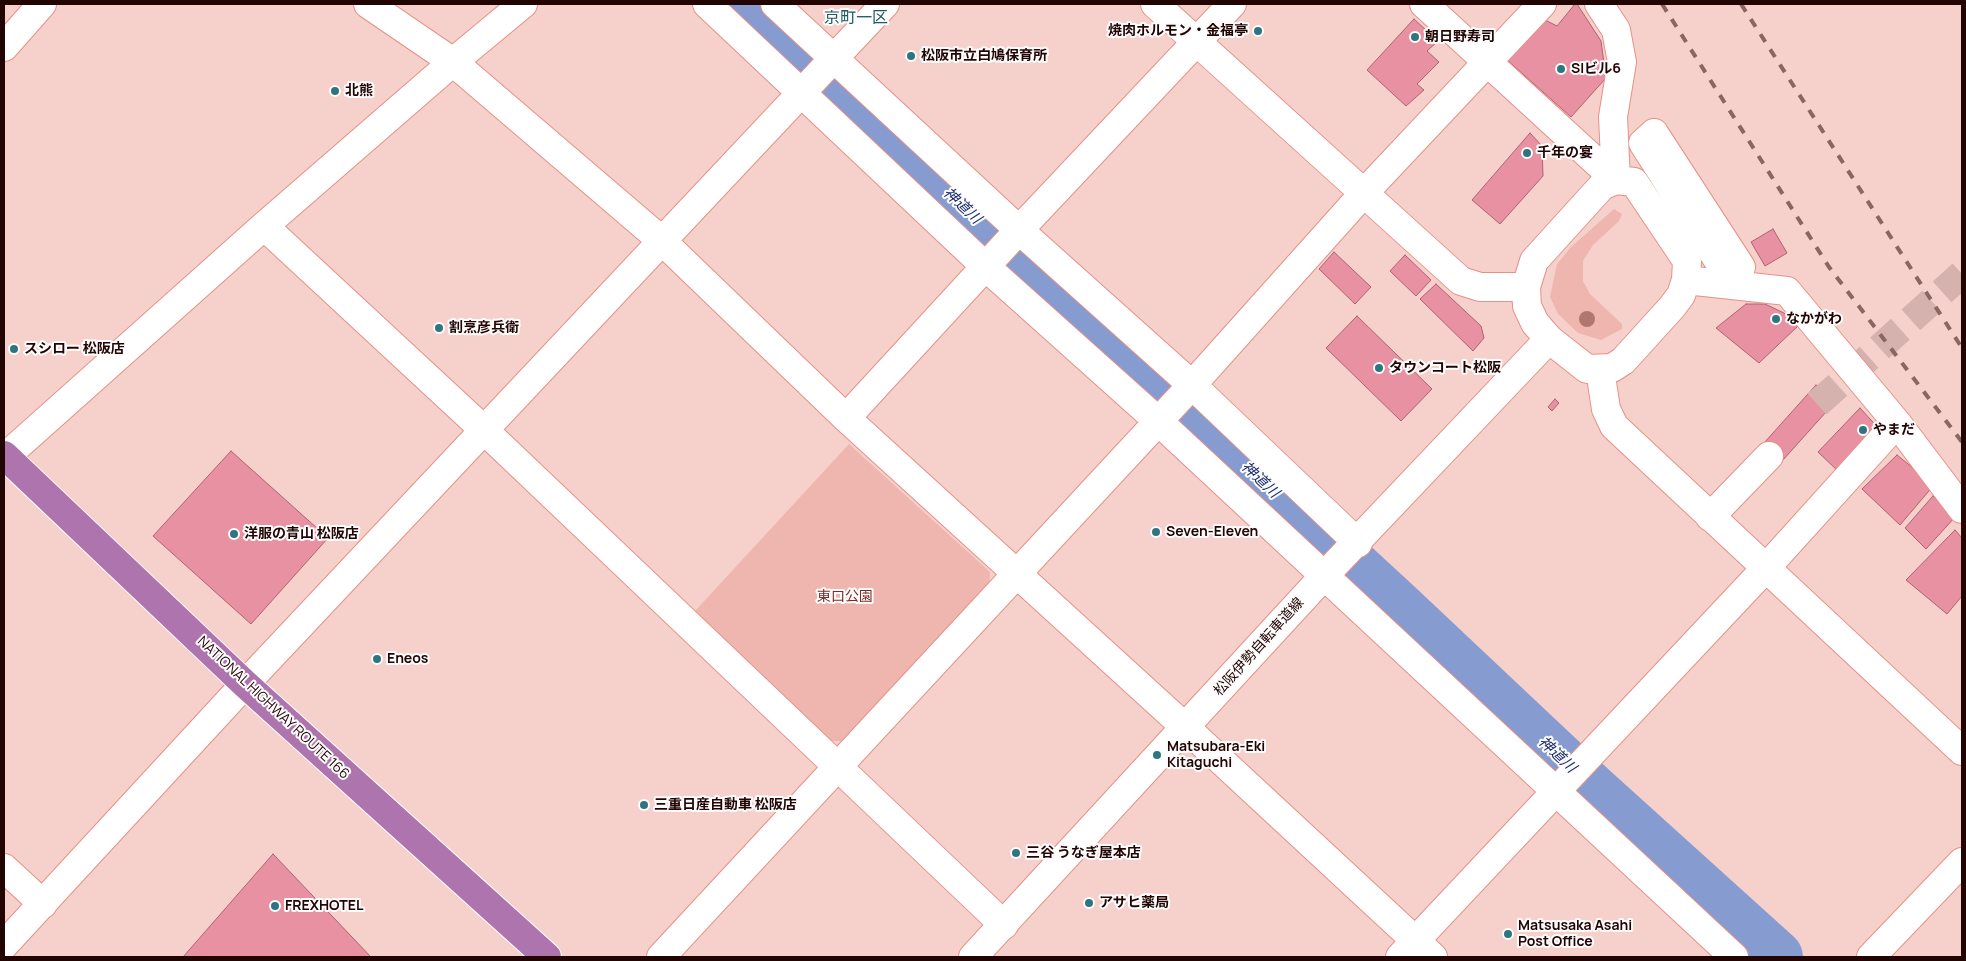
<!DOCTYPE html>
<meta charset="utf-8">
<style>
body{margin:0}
#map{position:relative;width:1966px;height:961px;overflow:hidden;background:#f6d1cc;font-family:Manrope,sans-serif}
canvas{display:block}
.frame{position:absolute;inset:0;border:5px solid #220403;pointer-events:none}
</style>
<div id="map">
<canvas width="1966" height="961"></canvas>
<div class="frame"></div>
</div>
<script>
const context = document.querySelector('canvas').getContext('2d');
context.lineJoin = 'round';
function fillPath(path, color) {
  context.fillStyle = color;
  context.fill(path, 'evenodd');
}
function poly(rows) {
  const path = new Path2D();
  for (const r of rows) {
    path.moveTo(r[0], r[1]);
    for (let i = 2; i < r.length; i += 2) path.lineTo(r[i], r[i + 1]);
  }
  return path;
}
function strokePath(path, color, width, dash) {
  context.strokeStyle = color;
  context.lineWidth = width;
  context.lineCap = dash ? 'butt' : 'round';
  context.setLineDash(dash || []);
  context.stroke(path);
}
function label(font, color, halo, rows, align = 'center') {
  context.font = font + ' Manrope,"Noto Sans JP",sans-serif';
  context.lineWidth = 4;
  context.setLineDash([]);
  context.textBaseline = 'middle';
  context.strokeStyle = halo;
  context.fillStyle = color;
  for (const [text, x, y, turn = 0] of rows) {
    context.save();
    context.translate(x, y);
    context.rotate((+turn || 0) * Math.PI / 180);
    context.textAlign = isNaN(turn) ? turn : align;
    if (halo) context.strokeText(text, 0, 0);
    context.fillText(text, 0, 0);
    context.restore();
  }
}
fillPath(poly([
 [1614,209,1622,214,1619,221,1593,245,1583,261,1583,281,1590,294,1622,324,1622,329,1601,340,1578,333,1558,314,1550,297,1557,264,1571,247],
 [849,444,990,572,989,591,847,741,827,741,695,611]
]), '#eeb6af');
strokePath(poly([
 [743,4,1398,608,1591,790,1776,957]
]), '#869cd1', 54);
const building = poly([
 [1575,4,1577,4,1601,41,1606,78,1571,117,1506,59,1545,20,1557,26,1575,4],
 [1414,19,1438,41,1427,51,1439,62,1417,84,1424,90,1406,106,1367,70,1414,19],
 [1530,133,1542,146,1543,176,1500,224,1472,200,1530,133],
 [1773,229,1787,253,1765,266,1751,242,1773,229],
 [1334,252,1371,287,1355,304,1319,269,1334,252],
 [1405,255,1431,280,1416,296,1390,271,1405,255],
 [1436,284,1481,326,1484,338,1473,351,1420,299,1436,284],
 [1746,304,1765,304,1784,313,1799,325,1759,363,1716,328,1746,304],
 [1357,316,1432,389,1401,421,1326,348,1357,316],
 [1816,385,1835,402,1783,460,1764,443,1816,385],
 [1555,399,1559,403,1552,411,1548,407,1555,399],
 [1860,408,1881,431,1840,473,1818,452,1860,408],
 [231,451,328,538,251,624,153,536,231,451],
 [1897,455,1934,485,1900,525,1862,489,1897,455],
 [1933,496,1956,516,1926,549,1905,528,1933,496],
 [1955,530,1962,538,1962,596,1947,614,1906,580,1955,530],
 [273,854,371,957,183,957,273,854]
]);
fillPath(building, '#e891a2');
strokePath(building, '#b16071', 1);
strokePath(poly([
 [1817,404,1962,274]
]), '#d6b2ae', 28, [28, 14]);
const street = poly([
 [368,4,453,62,661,240,846,418,1186,728],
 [707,4,986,267,1158,421,1734,957],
 [775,4,1019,230,1192,385,1358,543],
 [1155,4,1461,281,1480,287,1526,287],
 [1424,4,1616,180],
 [1599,4,1616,30,1622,62,1613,117,1616,180],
 [4,47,42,4],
 [1654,133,1741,267,1721,265,1643,143,1654,133],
 [1616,180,1634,182,1687,261,1686,280,1681,295,1672,307,1623,361,1612,368,1587,369,1549,339,1535,323,1527,306,1526,287,1534,261,1602,186,1616,180],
 [264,226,484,430,1004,925],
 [1686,280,1787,291,1897,423,1962,509],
 [1600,370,1606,409,1614,426,1962,751],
 [846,418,1019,230,1232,4],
 [4,458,264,226,453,62,523,4],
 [1710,517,1769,456],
 [4,868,43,904],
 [4,945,245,684,885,4],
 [661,957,1192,385,1363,194,1542,4],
 [1400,957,1765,569,1897,423],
 [1871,957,1962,862]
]);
const secondary = poly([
 [1186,728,1433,957],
 [973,957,1323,577,1549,339]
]);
const highway = poly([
 [4,455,245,684,547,957]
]);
strokePath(street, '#e79086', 30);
strokePath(secondary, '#e79086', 30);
strokePath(highway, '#fff', 30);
strokePath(street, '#fff', 28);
strokePath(secondary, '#fff', 28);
strokePath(highway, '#ad74ad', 28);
strokePath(poly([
 [1662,4,1829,267,1962,442],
 [1741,4,1962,348]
]), '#876663', 4, [9, 9]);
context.fillStyle = '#b27671';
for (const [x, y] of [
 [1587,319]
]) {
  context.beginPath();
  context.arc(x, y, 8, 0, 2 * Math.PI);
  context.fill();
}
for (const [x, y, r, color] of [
 [1258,31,5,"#2d757f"],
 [1415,37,5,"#2d757f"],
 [911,56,5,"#2d757f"],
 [1561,69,5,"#2d757f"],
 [335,91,5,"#2d757f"],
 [1527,153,5,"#2d757f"],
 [1776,319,5,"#2d757f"],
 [439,328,5,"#2d757f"],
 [14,349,5,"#2d757f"],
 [1379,368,5,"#2d757f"],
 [1863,430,5,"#2d757f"],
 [1156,532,5,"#2d757f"],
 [234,534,5,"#2d757f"],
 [377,659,5,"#2d757f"],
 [1157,755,5,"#2d757f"],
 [644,805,5,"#2d757f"],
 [1016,853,5,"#2d757f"],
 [1089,903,5,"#2d757f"],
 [275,906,5,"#2d757f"],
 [1508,934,5,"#2d757f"]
]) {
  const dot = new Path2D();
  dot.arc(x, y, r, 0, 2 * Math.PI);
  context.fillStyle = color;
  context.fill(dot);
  strokePath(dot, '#fcfcfc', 2);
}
label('bold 14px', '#220403', '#fcfcfc', [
 ["焼肉ホルモン・金福亭",1248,31,"right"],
 ["朝日野寿司",1425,37],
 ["松阪市立白鳩保育所",921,56],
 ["SIビル6",1571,69],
 ["北熊",345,91],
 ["千年の宴",1537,153],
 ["なかがわ",1786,319],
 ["割烹彦兵衛",449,328],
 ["スシロー 松阪店",24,349],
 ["タウンコート松阪",1389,368],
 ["やまだ",1873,430],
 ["Seven-Eleven",1166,532],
 ["洋服の青山 松阪店",244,534],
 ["Eneos",387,659],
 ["Matsubara-Eki",1167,747],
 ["Kitaguchi",1167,763],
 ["三重日産自動車 松阪店",654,805],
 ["三谷 うなぎ屋本店",1026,853],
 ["アサヒ薬局",1099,903],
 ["FREXHOTEL",285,906],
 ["Matsusaka Asahi",1518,926],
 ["Post Office",1518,942]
], 'left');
label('14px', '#7b2b26', '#fcfcfc', [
 ["東口公園",845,597]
]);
label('14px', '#220403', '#fcfcfc', [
 ["松阪伊勢自転車道線",1259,647,-48],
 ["NATIONAL HIGHWAY ROUTE 166",273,708,43]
]);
label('italic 15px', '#192c6b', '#fcfcfc', [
 ["神道川",962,206,43],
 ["神道川",1260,480,43],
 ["神道川",1557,755,43]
]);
label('16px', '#1f5960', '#fcfcfc', [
 ["京町一区",856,19]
]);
</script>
